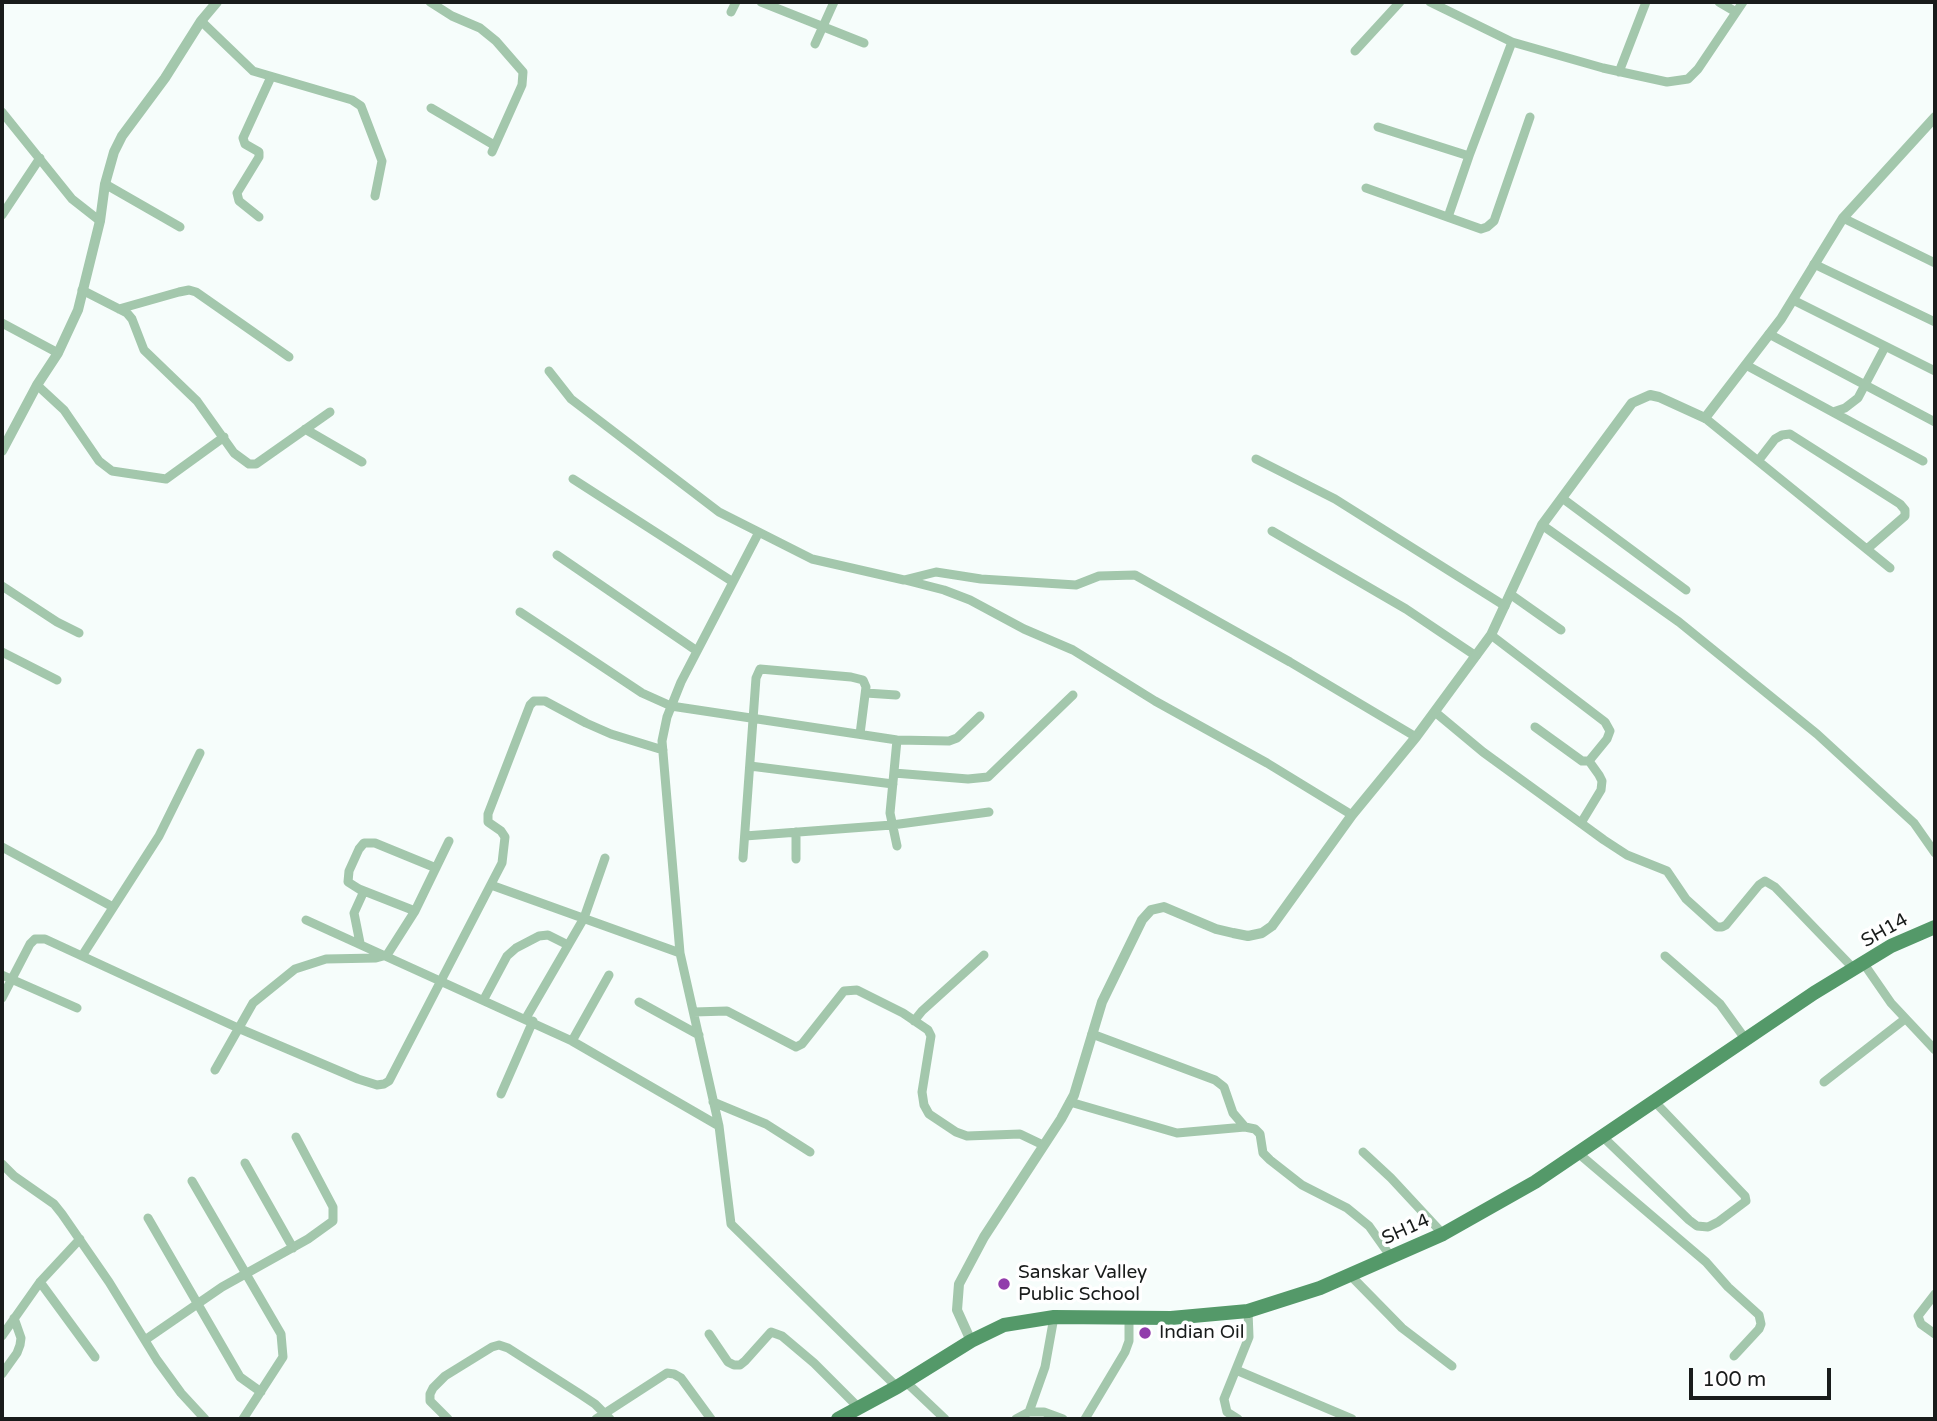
<!DOCTYPE html>
<style>
body{margin:0}
#map{position:relative;width:1937px;height:1421px;overflow:hidden;background:#f6fdfb;font-family:"Varela Round",sans-serif}
canvas{display:block}
.frame{position:absolute;inset:0;border:4px solid #191c1b;pointer-events:none}
.scale{position:absolute;left:1689px;top:1368px;width:142px;height:32px;box-sizing:border-box;border:4px solid #191c1b;border-top:0;padding-left:9px;font-size:21px;line-height:24px;white-space:nowrap;color:#191c1b;-webkit-text-stroke:5px #fff;paint-order:stroke}
</style>
<div id="map">
<canvas width="1937" height="1421"></canvas>
<div class="frame"></div>
<div class="scale">100 m</div>
</div>
<script>
const context = document.querySelector('canvas').getContext('2d');
context.lineJoin = 'round';
function poly(rows) {
  const path = new Path2D();
  for (const r of rows) {
    path.moveTo(r[0], r[1]);
    for (let i = 2; i < r.length; i += 2) path.lineTo(r[i], r[i + 1]);
  }
  return path;
}
function strokePath(path, color, width, dash) {
  context.strokeStyle = color;
  context.lineWidth = width;
  context.lineCap = dash ? 'butt' : 'round';
  context.setLineDash(dash || []);
  context.stroke(path);
}
function label(font, color, halo, rows, align = 'center') {
  context.font = font + ' "Varela Round",sans-serif';
  context.lineWidth = 7;
  context.setLineDash([]);
  context.textBaseline = 'middle';
  context.strokeStyle = halo;
  context.fillStyle = color;
  for (const [text, x, y, turn = 0] of rows) {
    context.save();
    context.translate(x, y);
    context.rotate((+turn || 0) * Math.PI / 180);
    context.textAlign = isNaN(turn) ? turn : align;
    if (halo) context.strokeText(text, 0, 0);
    context.fillText(text, 0, 0);
    context.restore();
  }
}
strokePath(poly([
 [430,2,452,16,480,28,496,41,523,72,522,85,492,152],
 [761,2,864,43],
 [1430,2,1512,42,1603,68,1667,82,1688,79,1698,69,1743,2],
 [1719,2,1736,12],
 [731,12,736,2],
 [201,21,253,71,352,100,361,106,382,161,375,196],
 [815,44,834,2],
 [1355,51,1400,2],
 [1619,72,1646,2],
 [431,108,494,145],
 [2,112,72,199,100,221],
 [1378,127,1469,156],
 [105,184,180,227],
 [1366,188,1481,229,1487,227,1494,221,1530,117],
 [2,215,40,158],
 [259,217,239,201,237,193,259,157,259,152,245,144,243,138,271,77],
 [1448,217,1469,156,1512,42],
 [1843,218,1935,263],
 [1814,264,1935,322],
 [82,290,127,313,132,319,144,350,197,401,234,453,249,464,256,464,330,412],
 [1793,300,1935,371],
 [119,309,179,292,189,290,196,292,289,357],
 [2,323,58,353],
 [1769,334,1935,422],
 [1746,365,1923,461],
 [549,371,571,399,719,512,812,559,904,580,936,572,981,579,1076,585,1099,576,1135,575,1290,662,1416,737],
 [37,385,64,410,99,461,112,471,166,479,224,437],
 [1833,412,1845,408,1858,398,1885,347],
 [1705,418,1890,568],
 [305,429,362,462],
 [1256,459,1335,499,1505,606],
 [1758,461,1775,439,1782,435,1790,434,1900,504,1905,510,1905,516,1867,549],
 [573,479,733,582],
 [1562,498,1686,590],
 [1542,525,1679,622,1817,734,1914,823,1935,853],
 [1272,531,1406,609,1476,656],
 [758,534,681,682,667,717,662,741,680,953,719,1126,731,1224,897,1387],
 [557,555,697,651],
 [905,580,944,590,970,600,1024,629,1073,650,1155,701,1267,763,1352,815],
 [2,586,57,622,79,633],
 [1510,594,1561,630],
 [520,612,642,693,671,706,897,740,949,741,957,738,980,716],
 [1491,635,1605,722,1610,731,1607,739,1589,761,1582,761,1535,727],
 [2,652,57,680],
 [866,693,896,695],
 [1435,712,1483,752,1604,840,1627,855,1667,871,1686,899,1717,927,1722,927,1726,925,1759,885,1765,881,1775,887,1855,970],
 [897,740,890,813,897,846],
 [750,766,893,784],
 [894,773,968,779,988,777,1073,695],
 [1581,823,1601,790,1602,781,1599,775,1589,761],
 [745,836,892,825,989,812],
 [2,847,113,907],
 [743,858,756,678,760,669,851,677,863,680,866,687,860,734],
 [796,859,796,832],
 [491,885,680,953],
 [415,911,359,889,348,882,349,871,359,849,364,843,375,843,436,868],
 [306,920,572,1041,719,1126],
 [360,943,354,913,364,891],
 [82,956,159,836,200,753],
 [1665,956,1720,1004,1746,1040],
 [1864,964,1891,1003,1935,1050],
 [2,975,77,1008],
 [2,998,30,944,35,939,45,939,238,1028,358,1079,377,1085,384,1084,389,1081,502,863,505,837,501,831,488,822,488,814,530,705,534,701,545,701,586,723,611,734,663,750],
 [484,999,507,956,516,948,539,936,548,935,568,945],
 [639,1002,699,1035],
 [694,1012,727,1011,796,1047,802,1044,844,991,857,990,903,1013,928,1030,931,1036,922,1092,924,1105,929,1114,956,1132,967,1136,1020,1134,1043,1145],
 [526,1018,584,918,605,858],
 [914,1021,922,1011,984,955],
 [1092,1034,1215,1080,1224,1087,1233,1113,1245,1127],
 [572,1041,609,975],
 [215,1070,253,1003,295,969,326,959,376,958,387,955,415,911,449,841],
 [1824,1082,1905,1019],
 [501,1094,533,1021],
 [713,1102,766,1124,810,1152],
 [1070,1102,1177,1133,1245,1127,1255,1129,1260,1134,1263,1153,1270,1160,1302,1185,1347,1208,1369,1226,1391,1257],
 [1602,1136,1689,1220,1697,1226,1708,1227,1718,1222,1746,1201,1745,1196,1654,1101],
 [1363,1152,1391,1178,1443,1234],
 [1578,1153,1706,1262,1728,1287,1759,1315,1761,1324,1759,1329,1734,1356],
 [245,1163,293,1248],
 [2,1164,14,1176,54,1204,62,1214,109,1282,157,1360,181,1393,205,1419],
 [192,1181,281,1334,283,1357,243,1419],
 [148,1218,240,1377,261,1392],
 [1350,1275,1402,1328,1452,1366],
 [40,1282,95,1357],
 [1935,1294,1918,1316,1921,1324,1935,1334],
 [709,1334,728,1362,734,1365,740,1365,745,1361,771,1332,782,1336,814,1363,859,1408],
 [2,1336,40,1282,80,1239],
 [145,1340,222,1287,308,1239,333,1221,333,1207,296,1137],
 [1236,1370,1352,1419],
 [2,1374,17,1353,20,1345,21,1338,14,1318],
 [906,1382,945,1419],
 [1029,1412,1045,1367,1054,1317],
 [448,1419,430,1401,430,1394,433,1388,445,1376,492,1347,499,1345,508,1348,580,1394,595,1404,610,1419],
 [596,1419,667,1373,674,1374,681,1378,711,1419],
 [1016,1419,1029,1412,1044,1412,1063,1419],
 [1085,1419,1125,1352,1129,1341,1129,1318],
 [1238,1419,1227,1412,1224,1399,1249,1337,1248,1311]
]), '#a3c7ac', 9);
strokePath(poly([
 [2,451,37,385,58,353,78,310,100,221,105,184,114,152,122,136,165,78,201,21,217,2],
 [971,1341,957,1310,959,1284,984,1237,1061,1119,1074,1095,1102,1002,1142,920,1151,910,1164,907,1216,929,1233,933,1248,936,1262,933,1272,926,1352,815,1416,737,1491,635,1542,525,1632,403,1650,395,1659,397,1705,418,1781,319,1843,218,1935,117]
]), '#a3c7ac', 10);
strokePath(poly([
 [838,1419,897,1387,971,1341,1004,1325,1054,1317,1171,1318,1248,1311,1320,1288,1443,1234,1535,1182,1814,993,1891,946,1935,927]
]), '#549969', 14);
for (const [x, y, r, color] of [
 [1004,1284,7,"#913dab"],
 [1145,1333,7,"#913dab"]
]) {
  const dot = new Path2D();
  dot.arc(x, y, r, 0, 2 * Math.PI);
  context.fillStyle = color;
  context.fill(dot);
  strokePath(dot, '#fff', 2.5);
}
label('19px', '#191c1b', '#fff', [
 ["SH14",1885,931,-29],
 ["SH14",1406,1230,-24]
]);
label('19px', '#191c1b', '#fff', [
 ["Sanskar Valley",1018,1273],
 ["Public School",1018,1295],
 ["Indian Oil",1159,1333]
], 'left');
</script>
